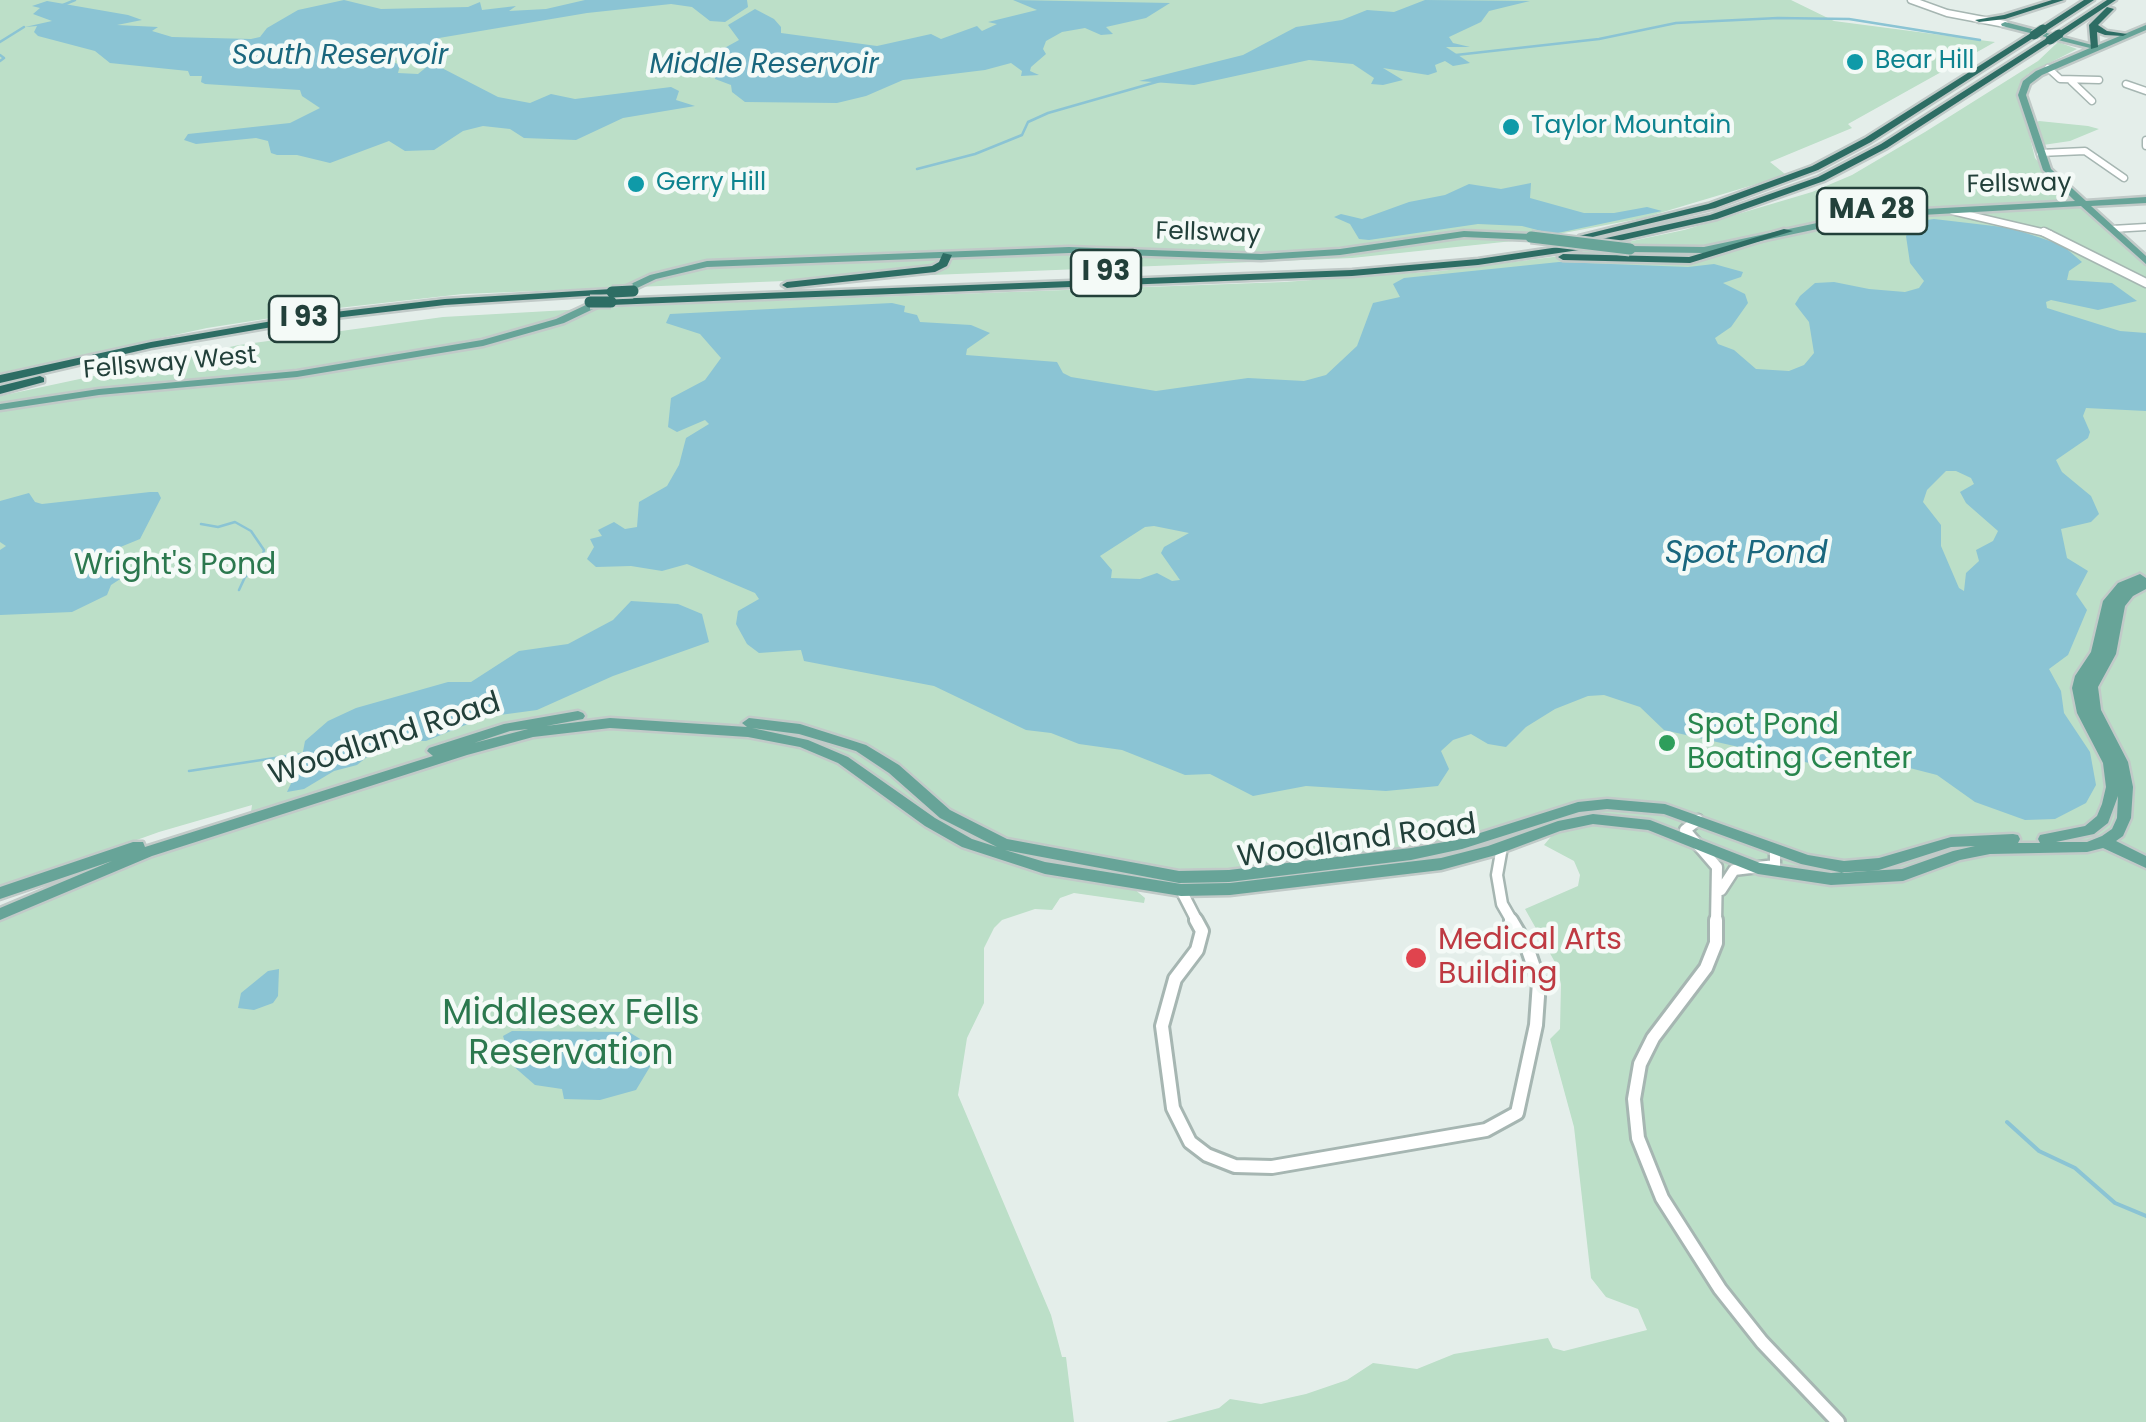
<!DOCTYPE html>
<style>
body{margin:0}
canvas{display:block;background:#e4eeea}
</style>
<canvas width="2146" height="1422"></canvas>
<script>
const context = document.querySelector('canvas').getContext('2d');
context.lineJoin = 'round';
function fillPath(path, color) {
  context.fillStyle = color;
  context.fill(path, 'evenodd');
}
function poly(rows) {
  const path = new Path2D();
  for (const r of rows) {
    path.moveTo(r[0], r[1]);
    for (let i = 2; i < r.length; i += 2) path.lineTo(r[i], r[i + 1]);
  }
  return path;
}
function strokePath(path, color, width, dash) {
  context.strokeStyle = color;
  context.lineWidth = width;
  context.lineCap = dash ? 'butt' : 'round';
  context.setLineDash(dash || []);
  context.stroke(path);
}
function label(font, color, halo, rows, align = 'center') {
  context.font = font + ' Poppins,sans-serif';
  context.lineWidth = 9;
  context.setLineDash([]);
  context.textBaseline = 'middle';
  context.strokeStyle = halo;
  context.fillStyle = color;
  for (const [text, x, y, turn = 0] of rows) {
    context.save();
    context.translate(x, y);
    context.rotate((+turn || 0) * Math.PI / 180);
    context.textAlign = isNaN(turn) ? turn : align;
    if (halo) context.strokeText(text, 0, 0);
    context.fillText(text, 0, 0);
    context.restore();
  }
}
fillPath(poly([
 [0,0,1791,0,1834,21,1995,42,1848,124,1852,128,1770,162,1785,174,1770,180,1643,218,1532,239,1352,258,463,294,329,309,207,328,0,373],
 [2058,42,2077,49,2028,74,2018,89,2035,158,2062,190,2146,265,2146,1422,1166,1422,1219,1408,1230,1399,1261,1404,1306,1394,1347,1380,1373,1363,1417,1369,1454,1354,1548,1338,1553,1348,1564,1351,1647,1330,1638,1309,1606,1297,1591,1278,1574,1127,1550,1039,1560,1029,1561,984,1556,964,1525,909,1578,886,1580,875,1574,861,1544,845,1554,833,1490,858,1421,872,1214,896,1133,888,1145,898,1144,903,1074,893,1060,898,1052,910,1035,909,1002,920,994,928,984,948,984,1003,967,1038,958,1095,1051,1315,1062,1357,1066,1357,1074,1422,0,1422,0,919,164,851,249,826,252,805,159,832,0,889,0,396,239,345,443,317,656,305,1284,282,1441,271,1561,256,1684,230,1812,192,1852,175,1925,132,2038,61],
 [2039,121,2088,126,2099,129,2070,141,2043,145,2035,123]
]), '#bcdfc8');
fillPath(poly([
 [344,0,381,9,468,7,480,2,482,10,516,6,509,11,546,9,585,0,747,0,748,7,725,22,710,21,692,7,671,4,587,13,439,38,440,47,433,54,437,59,430,62,396,59,393,62,400,65,398,73,418,74,429,65,438,66,498,97,530,103,551,94,575,99,671,87,679,91,676,100,695,106,623,118,576,140,524,138,510,129,483,126,463,131,434,150,405,151,389,141,330,163,297,155,277,155,271,153,268,141,256,138,196,144,184,140,188,134,290,123,320,108,302,96,300,90,205,84,201,82,202,76,190,76,188,71,110,63,95,51,38,36,34,32,37,26,25,27,52,21,33,14,40,8,32,6,47,1,128,15,142,20,117,25,158,27,152,31,172,37,251,39,260,37,267,28,298,10],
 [1013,0,1170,3,1146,18,1106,27,1113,34,1101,35,1085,28,1062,32,1046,41,1043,49,1046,54,1031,67,1030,71,1039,75,1021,76,1022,71,1011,63,985,70,903,80,866,96,837,103,745,102,732,92,731,85,715,79,713,65,701,61,739,40,728,25,755,9,774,19,781,27,781,33,877,46,931,34,941,39,977,26,982,31,997,24,988,22,1037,10],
 [1425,0,1530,1,1489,11,1481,22,1449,37,1453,43,1470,47,1446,47,1470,63,1453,66,1445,61,1435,65,1437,72,1428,75,1383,68,1403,80,1383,85,1371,84,1374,78,1353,64,1309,60,1194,85,1139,81,1243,55,1296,27,1342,20,1367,10,1394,12],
 [1531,183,1530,198,1584,213,1614,213,1647,207,1662,211,1553,234,1522,226,1478,224,1369,240,1359,239,1350,224,1334,217,1341,214,1362,219,1409,202,1445,195,1469,184,1501,189],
 [1934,219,2011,228,2062,245,2082,262,2069,271,2067,280,2112,283,2137,301,2098,310,2051,300,2046,302,2047,308,2120,331,2146,333,2146,411,2086,408,2083,416,2090,432,2088,438,2056,460,2062,472,2091,496,2099,514,2091,522,2061,529,2067,558,2088,571,2076,594,2087,610,2068,655,2049,669,2061,691,2064,713,2090,752,2096,785,2086,803,2055,819,2025,820,1975,802,1937,775,1902,766,1881,753,1866,753,1851,767,1818,765,1664,730,1640,707,1604,695,1588,696,1555,709,1526,727,1506,747,1488,744,1471,734,1453,740,1441,751,1449,769,1438,786,1386,791,1306,786,1253,796,1210,774,1185,775,1122,750,1079,744,1051,733,1026,730,934,686,804,661,801,650,759,653,747,644,736,624,738,611,759,599,755,593,687,564,662,571,631,566,596,567,587,559,594,547,590,539,602,536,598,530,614,522,625,529,637,527,639,502,667,486,679,465,686,438,709,424,705,420,677,432,668,427,671,398,705,380,721,358,700,334,666,323,670,314,892,303,905,306,904,312,917,315,920,322,971,325,990,333,967,349,966,355,1057,362,1063,373,1071,377,1156,391,1248,378,1304,381,1326,375,1357,346,1373,303,1400,297,1393,284,1404,278,1559,262,1688,267,1714,264,1743,272,1741,277,1723,283,1745,294,1748,303,1731,327,1715,338,1718,344,1734,350,1756,369,1789,371,1804,365,1814,353,1809,322,1795,304,1800,296,1815,283,1834,282,1869,289,1905,292,1919,288,1924,281,1910,263,1906,236,1919,221],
 [1946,471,1956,471,1971,478,1974,484,1960,492,1966,503,1998,531,1993,541,1976,550,1979,561,1966,573,1964,591,1959,588,1941,546,1941,525,1923,502,1927,490],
 [1154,526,1189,533,1164,547,1161,553,1180,580,1172,581,1157,573,1140,579,1111,578,1112,570,1100,556,1145,527],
 [29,493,35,502,42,504,150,492,158,492,161,498,140,539,113,550,106,558,108,563,128,565,134,570,111,585,107,595,72,612,0,615,0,550,6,546,0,542,0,501],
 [631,601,678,604,702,614,709,642,613,676,537,710,485,717,426,741,387,741,357,765,334,771,304,789,287,792,301,762,305,741,328,721,356,708,448,682,471,682,519,651,568,644,613,620],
 [279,969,278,996,273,1003,254,1010,238,1008,241,993,268,971],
 [512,1031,629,1032,653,1047,651,1065,636,1090,600,1100,564,1099,562,1089,535,1085,512,1065,503,1036]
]), '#8bc4d4');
strokePath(poly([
 [63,5,75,0],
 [0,42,24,27],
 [0,55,4,58,0,61],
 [1456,55,1599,39,1676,23,1778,18,1849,19,1980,40],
 [917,169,975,154,1022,135,1028,122,1048,113,1160,81],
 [201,524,218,527,235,522,251,531,264,550,260,567,245,577,239,590],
 [189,771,301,754]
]), '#8bc4d4', 2.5);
strokePath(poly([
 [2007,1122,2039,1151,2075,1168,2115,1203,2146,1216]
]), '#8bc4d4', 4);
const minorFar3 = poly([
 [1911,0,1947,13,2005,24],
 [2048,68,2060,79,2099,80],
 [2071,81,2092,101],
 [2126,84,2146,91],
 [2146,140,2146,146],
 [2040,153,2085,151,2124,178],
 [1952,211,2050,234],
 [2112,229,2146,227]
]);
const minorFar2 = poly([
 [2044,232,2146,283]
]);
const minorFar1 = poly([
 [1698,820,1685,830,1717,867,1716,923],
 [1502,847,1497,875,1502,904,1513,923],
 [1181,890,1198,923],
 [1721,890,1734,870,1775,865,1775,849]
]);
const minor = poly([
 [1196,920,1202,931,1197,950,1175,979,1162,1026,1173,1108,1190,1142,1207,1155,1235,1166,1272,1167,1486,1130,1517,1113,1536,1025,1539,982,1527,947,1511,920],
 [1716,920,1716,943,1706,968,1653,1038,1640,1064,1634,1099,1638,1138,1662,1198,1720,1289,1762,1342,1838,1422]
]);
const major = poly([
 [2005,22,2096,46,2146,25,2146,30,2042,75,2030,84,2026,95,2051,169,2086,201,2146,197,2146,203,2091,206,2146,256,2146,264,2081,206,1869,218,1704,253,1630,252,1625,249,1630,246,1704,247,1869,212,2075,201,2043,170,2018,95,2023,81,2036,71,2090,48,2002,26,2001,24,2005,22],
 [1464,231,1531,234,1536,237,1531,240,1464,237,1340,255,1261,260,1069,253,707,267,656,279,564,323,483,346,297,377,99,395,0,410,0,404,99,389,297,371,482,340,556,319,650,275,707,261,1069,247,1261,254,1340,249,1464,231],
 [2140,574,2146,578,2146,589,2133,596,2125,606,2116,654,2098,687,2101,710,2128,762,2133,787,2131,818,2123,836,2116,841,2146,856,2146,868,2103,848,2087,852,1990,854,1960,860,1903,881,1831,885,1758,874,1648,830,1593,824,1560,831,1496,855,1441,870,1230,895,1181,896,1045,874,962,847,925,826,838,763,800,747,748,737,610,728,533,737,467,755,152,856,0,920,0,908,112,861,0,899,0,887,133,842,143,842,145,847,433,756,427,751,429,748,504,724,578,711,583,713,585,716,583,719,546,726,610,718,747,727,742,723,749,718,800,724,866,745,899,765,950,810,1007,839,1179,871,1229,870,1411,848,1461,839,1578,802,1607,799,1665,804,1808,855,1844,861,1879,858,1951,837,2013,834,2018,835,2020,839,2018,843,2040,843,2038,839,2040,835,2085,826,2097,816,2102,804,2106,787,2103,763,2077,713,2072,688,2075,676,2091,652,2103,601,2118,583,2140,574],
 [752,728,799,734,856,751,889,773,940,818,997,847,972,839,935,818,848,757,808,740,752,728],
 [528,729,474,743,510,731,528,729],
 [2118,796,2117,818,2112,829,2102,836,2087,842,2056,842,2094,834,2108,823,2118,796],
 [1607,809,1664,814,1801,864,1844,873,1879,870,1951,847,1975,846,1953,851,1902,869,1831,873,1760,863,1650,820,1593,814,1558,821,1488,846,1441,858,1230,883,1181,884,1045,862,1005,850,1179,883,1229,882,1411,860,1462,849,1579,812,1607,809]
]);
const highway = poly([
 [2052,0,2064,0,2005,19,1979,22,1975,20,2004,15,2052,0],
 [2084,0,2094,0,2046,31,2039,29,2084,0],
 [2107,0,2116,0,2062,36,2055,34,2107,0],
 [2107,7,2114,9,2098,25,2107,31,2127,34,2123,36,2105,35,2097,32,2098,47,2091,49,2089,25,2107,7],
 [2031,33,2038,35,1871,142,1818,170,1715,208,1584,239,1579,236,1708,204,1812,166,1865,138,2031,33],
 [2047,38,2054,40,1887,148,1824,181,1717,219,1579,250,1478,265,1352,276,611,305,606,302,611,299,1352,270,1478,259,1579,244,1710,215,1818,177,1881,144,2047,38],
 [1784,229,1793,231,1690,263,1563,260,1558,257,1563,254,1689,257,1784,229],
 [943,253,952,255,947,266,935,272,787,288,782,285,787,282,932,266,939,262,943,253],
 [612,289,616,290,616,294,445,305,301,322,151,348,0,383,0,375,151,342,301,316,445,299,612,289],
 [40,376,44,378,44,382,0,394,0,386,40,376]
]);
strokePath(minorFar3, '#a6b6b2', 9);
strokePath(minorFar2, '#a6b6b2', 11);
strokePath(minorFar1, '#a6b6b2', 15);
strokePath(minor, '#a6b6b2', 18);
strokePath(major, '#c1cac8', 5);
strokePath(highway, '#c1cac8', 5);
strokePath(minorFar3, '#fff', 6);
strokePath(minorFar2, '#fff', 8);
strokePath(minorFar1, '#fff', 10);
strokePath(minor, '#fff', 12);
fillPath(major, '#67a498');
fillPath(highway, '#2d6d64');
const majorBridge = poly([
 [1531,237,1630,249]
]);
const highwayBridgeFar1 = poly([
 [2034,35,2043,29],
 [2050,40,2059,34]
]);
const highwayBridge = poly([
 [612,292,633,291],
 [590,302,611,302]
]);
strokePath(majorBridge, '#c1cac8', 15, []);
strokePath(highwayBridgeFar1, '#c1cac8', 11, []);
strokePath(highwayBridge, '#c1cac8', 15, []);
strokePath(majorBridge, '#67a498', 11);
strokePath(highwayBridgeFar1, '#2d6d64', 9);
strokePath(highwayBridge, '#2d6d64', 11);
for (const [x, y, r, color] of [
 [1855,62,10,"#0f9aa8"],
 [1511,127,10,"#0f9aa8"],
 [636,184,10,"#0f9aa8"],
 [1667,743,10,"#2e9e5b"],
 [1416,958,12,"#e0444e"]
]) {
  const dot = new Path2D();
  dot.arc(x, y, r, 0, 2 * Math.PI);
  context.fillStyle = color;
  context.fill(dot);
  strokePath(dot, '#f4faf7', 4);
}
label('25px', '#0d838f', '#f4faf7', [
 ["Bear Hill",1875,62],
 ["Taylor Mountain",1531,127],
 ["Gerry Hill",656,184]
], 'left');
label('25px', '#22403a', '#f4faf7', [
 ["Fellsway",2019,185,-1],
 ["Fellsway",1208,234,2],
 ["Fellsway West",170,364,-5]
]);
label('italic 28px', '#1a677e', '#f4faf7', [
 ["South Reservoir",340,57],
 ["Middle Reservoir",764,66]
]);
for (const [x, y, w] of [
 [1872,211,110],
 [1106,273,70],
 [304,319,70]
]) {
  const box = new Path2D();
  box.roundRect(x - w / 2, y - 23, w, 46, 8);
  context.fillStyle = '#f4faf7';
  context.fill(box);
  strokePath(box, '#22403a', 2.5);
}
label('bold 28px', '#22403a', null, [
 ["MA 28",1872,211],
 ["I 93",1106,273],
 ["I 93",304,319]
]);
label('30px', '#2b784e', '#f4faf7', [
 ["Wright's Pond",175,566]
]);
label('30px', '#27864d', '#f4faf7', [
 ["Spot Pond",1687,726],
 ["Boating Center",1687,760]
], 'left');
label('30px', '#22403a', '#f4faf7', [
 ["Woodland Road",385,740,-18],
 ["Woodland Road",1357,842,-8]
]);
label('30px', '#be3a42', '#f4faf7', [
 ["Medical Arts",1438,941],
 ["Building",1438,975]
], 'left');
label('italic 32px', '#1a677e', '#f4faf7', [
 ["Spot Pond",1746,555]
]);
label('35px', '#2b784e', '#f4faf7', [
 ["Middlesex Fells",571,1015],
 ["Reservation",571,1055]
]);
</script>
